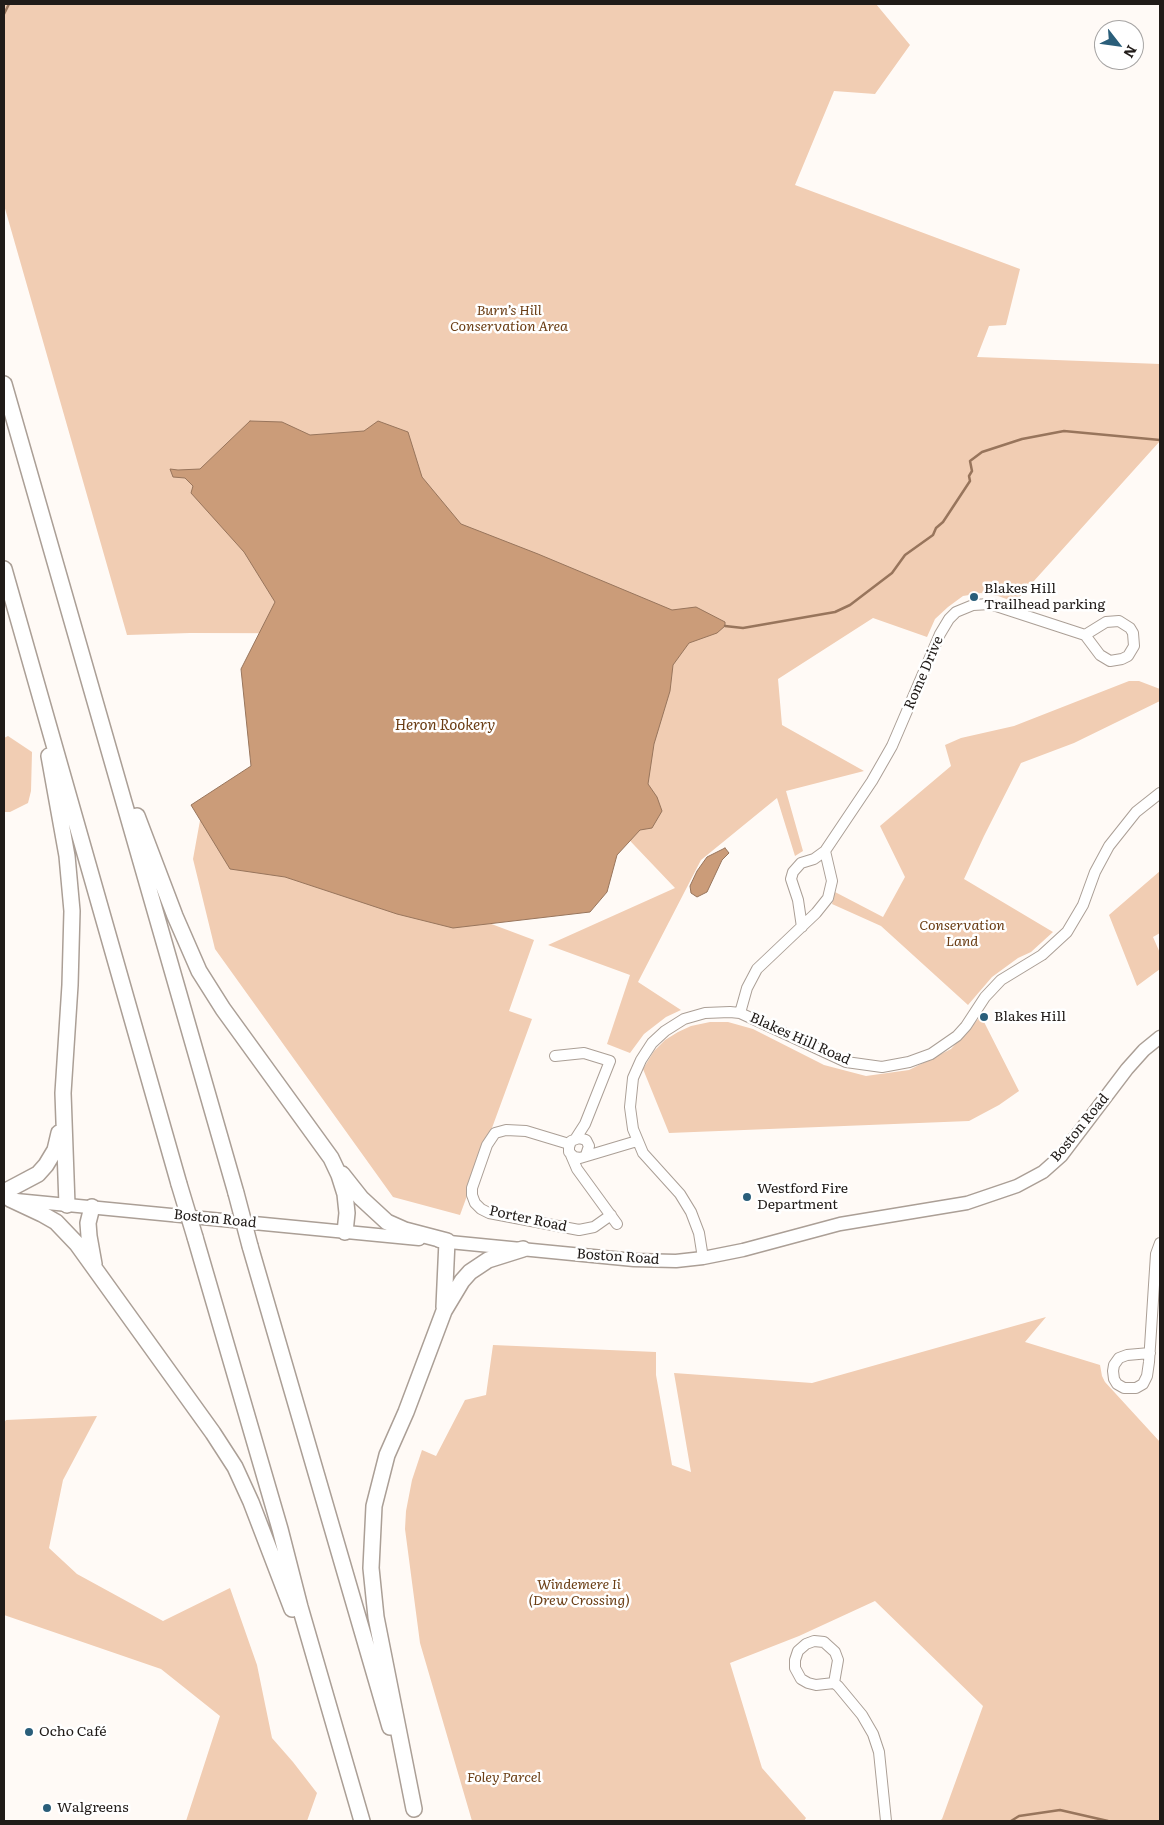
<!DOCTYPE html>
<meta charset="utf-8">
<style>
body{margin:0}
#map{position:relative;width:1164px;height:1825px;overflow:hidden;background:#fffaf6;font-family:Literata,serif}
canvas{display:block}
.frame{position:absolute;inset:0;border:5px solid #201b18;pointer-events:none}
.north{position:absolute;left:1094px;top:20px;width:50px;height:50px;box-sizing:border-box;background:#fff;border:1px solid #a6a4a3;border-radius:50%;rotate:120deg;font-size:14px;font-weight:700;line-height:20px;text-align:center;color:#201b18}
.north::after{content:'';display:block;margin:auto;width:18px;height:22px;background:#2a5e7a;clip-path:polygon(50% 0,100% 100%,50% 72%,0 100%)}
</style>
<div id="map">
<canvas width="1164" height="1825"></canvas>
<div class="frame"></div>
<div class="north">N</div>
</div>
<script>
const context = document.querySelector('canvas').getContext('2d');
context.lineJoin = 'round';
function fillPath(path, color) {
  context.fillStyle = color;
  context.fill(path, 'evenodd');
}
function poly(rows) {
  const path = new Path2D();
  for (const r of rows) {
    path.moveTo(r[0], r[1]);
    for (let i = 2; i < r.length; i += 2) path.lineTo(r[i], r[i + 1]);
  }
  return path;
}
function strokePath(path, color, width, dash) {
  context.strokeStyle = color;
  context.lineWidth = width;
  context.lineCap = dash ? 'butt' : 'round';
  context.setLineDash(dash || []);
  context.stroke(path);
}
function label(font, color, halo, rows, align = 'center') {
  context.font = font + ' Literata,serif';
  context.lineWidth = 5;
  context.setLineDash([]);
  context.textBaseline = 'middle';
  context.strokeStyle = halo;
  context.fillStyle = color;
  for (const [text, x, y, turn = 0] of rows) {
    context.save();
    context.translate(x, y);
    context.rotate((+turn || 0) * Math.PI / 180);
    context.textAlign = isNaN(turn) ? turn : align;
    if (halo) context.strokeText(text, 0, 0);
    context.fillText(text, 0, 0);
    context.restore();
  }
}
fillPath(poly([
 [4,4,876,4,910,45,875,94,834,91,795,185,1020,269,1006,325,989,326,977,357,1160,364,1160,441,1015,602,998,596,981,593,963,596,948,607,935,619,927,637,873,618,778,679,782,725,864,771,786,791,803,851,795,856,777,798,701,860,638,982,681,1010,666,1017,644,1034,630,1053,607,1044,630,975,548,945,675,888,513,718,560,634,190,633,127,635,4,205],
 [1129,681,1139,681,1160,689,1160,701,1074,743,1021,763,984,836,964,879,1053,932,1031,952,1018,958,992,977,968,1005,881,926,832,904,835,892,883,917,905,877,880,826,951,766,945,745,961,738,1014,726],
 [8,736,32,752,31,791,28,803,10,812,4,812,4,738],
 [201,815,534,940,509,1011,532,1019,460,1215,393,1197,215,949,193,859],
 [1160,871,1160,933,1153,937,1160,953,1160,969,1137,986,1109,915],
 [981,1016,1019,1091,999,1105,969,1121,669,1133,643,1069,654,1051,665,1040,678,1032,691,1026,710,1022,728,1022,753,1029,824,1065,866,1076,909,1070,951,1049],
 [1046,1317,1025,1342,1100,1365,1102,1376,1105,1382,1160,1442,1160,1821,939,1821,942,1819,983,1706,875,1601,799,1636,730,1663,762,1768,806,1818,804,1821,472,1821,420,1643,405,1529,406,1511,412,1480,422,1450,436,1456,465,1400,486,1395,493,1345,656,1352,656,1375,672,1465,691,1472,674,1373,812,1383],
 [97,1416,63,1480,49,1548,77,1574,163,1621,230,1588,257,1665,272,1738,293,1762,317,1793,307,1821,186,1821,220,1716,161,1669,4,1615,4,1423,6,1420]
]), '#f1cdb3');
const water = poly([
 [250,421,282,422,310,435,364,431,378,421,408,432,422,477,461,524,538,554,672,610,696,607,725,622,725,626,717,633,689,643,673,665,670,691,654,744,648,784,657,797,662,811,652,828,640,830,617,855,607,892,590,912,453,928,397,914,285,877,230,869,191,805,251,766,241,669,275,602,244,552,191,493,193,486,185,478,173,477,170,469,178,470,200,469,250,421],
 [725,848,729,853,722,860,707,892,697,897,691,893,690,886,697,871,707,857,725,848]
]);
fillPath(water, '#cb9c79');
strokePath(water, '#98755c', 1);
strokePath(poly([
 [4,14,9,4],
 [725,626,743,628,835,612,850,605,892,573,905,555,933,535,936,528,943,522,970,481,969,476,972,471,970,461,982,452,1022,439,1064,431,1160,440],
 [1011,1821,1019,1816,1060,1810,1108,1821]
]), '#98755c', 2.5);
const minor = poly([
 [802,927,798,900,791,879,793,872,801,863,814,859,825,851,872,781,892,746,940,634,949,619,956,612,973,605,990,604,1085,635,1100,655,1110,661,1122,659,1128,656,1134,646,1133,633,1130,628,1119,621,1106,622,1085,635],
 [740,1013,747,988,757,969,816,913,828,898,832,881,825,851],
 [555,1056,584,1053,610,1061,585,1124,576,1138],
 [569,1144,526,1131,506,1130,495,1133,487,1145,472,1188,472,1195,475,1203,481,1209,489,1213,579,1230,594,1227,611,1215],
 [571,1155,577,1169,617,1224],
 [586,1155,589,1146,586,1140,579,1138,571,1141,569,1147,569,1152,574,1157,580,1158,637,1141],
 [703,1258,699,1233,691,1212,680,1194,643,1153,633,1129,630,1107,633,1078,641,1060,652,1043,665,1031,684,1019,705,1013,730,1012,740,1013,846,1062,882,1067,909,1062,931,1054,957,1036,966,1026,985,997,1001,980,1042,955,1067,932,1083,905,1095,872,1109,846,1136,812,1160,793],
 [1150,1353,1127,1355,1119,1358,1114,1365,1113,1371,1114,1379,1117,1384,1124,1388,1136,1388,1143,1384,1147,1376,1149,1362,1156,1254,1160,1243],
 [834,1683,838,1660,835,1652,824,1642,814,1641,806,1644,798,1651,795,1660,795,1668,801,1679,808,1683,816,1685,834,1683,838,1686,862,1715,873,1734,879,1752,886,1821]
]);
const major = poly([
 [16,1200,419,1239],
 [439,1241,634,1260,676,1261,703,1258,743,1250,840,1224,967,1203,1017,1186,1043,1172,1061,1156,1127,1069,1144,1050,1160,1037]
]);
const highway = poly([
 [4,384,236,1193],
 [4,569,179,1184],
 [49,756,67,856,72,911,70,985,63,1093,67,1205],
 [137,816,175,916,199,971,223,1009,331,1158,339,1175,345,1194,347,1213,345,1232],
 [342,1174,361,1198,387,1222,405,1230,447,1241,444,1307],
 [4,1192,38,1174,46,1165,55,1150,59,1133],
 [10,1199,42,1214,56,1222,77,1244,213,1433,235,1467,251,1502,292,1609],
 [92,1207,88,1223,89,1236,94,1264],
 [195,1237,280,1529,300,1607,362,1821],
 [250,1246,390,1727],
 [414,1809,376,1617,371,1568,374,1506,387,1455,406,1412,444,1311,462,1281,470,1272,488,1260,523,1249]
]);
strokePath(minor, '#ab9f96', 12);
strokePath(major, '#ab9f96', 15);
strokePath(highway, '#ab9f96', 18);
strokePath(minor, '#fff', 10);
strokePath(major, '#fff', 12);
strokePath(highway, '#fff', 15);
const highwayBridge = poly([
 [179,1184,195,1237],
 [236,1193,250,1246]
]);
strokePath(highwayBridge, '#ab9f96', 18, []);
strokePath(highwayBridge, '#fff', 15);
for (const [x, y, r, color] of [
 [974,597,5,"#2a5e7a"],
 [984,1017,5,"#2a5e7a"],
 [747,1197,5,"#2a5e7a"],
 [29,1732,5,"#2a5e7a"],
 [47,1808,5,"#2a5e7a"]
]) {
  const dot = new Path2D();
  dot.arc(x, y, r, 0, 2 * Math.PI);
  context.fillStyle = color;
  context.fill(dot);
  strokePath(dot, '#fff', 2);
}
label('italic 14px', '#6b3e15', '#fff', [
 ["Burn’s Hill",509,311],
 ["Conservation Area",509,327],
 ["Conservation",962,926],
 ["Land",962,942],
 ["Windemere Ii",579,1585],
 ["(Drew Crossing)",579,1601],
 ["Foley Parcel",504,1778]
]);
label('14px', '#201b18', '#fff', [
 ["Blakes Hill",984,589],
 ["Trailhead parking",984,605],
 ["Blakes Hill",994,1017],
 ["Westford Fire",757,1189],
 ["Department",757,1205],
 ["Ocho Café",39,1732],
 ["Walgreens",57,1808]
], 'left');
label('14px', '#201b18', '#fff', [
 ["Rome Drive",924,673,-67],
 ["Blakes Hill Road",800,1039,24],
 ["Boston Road",1080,1128,-51],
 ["Boston Road",215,1219,6],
 ["Porter Road",528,1219,12],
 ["Boston Road",618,1257,4]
]);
label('italic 15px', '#6a3c13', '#fff', [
 ["Heron Rookery",445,726]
]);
</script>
